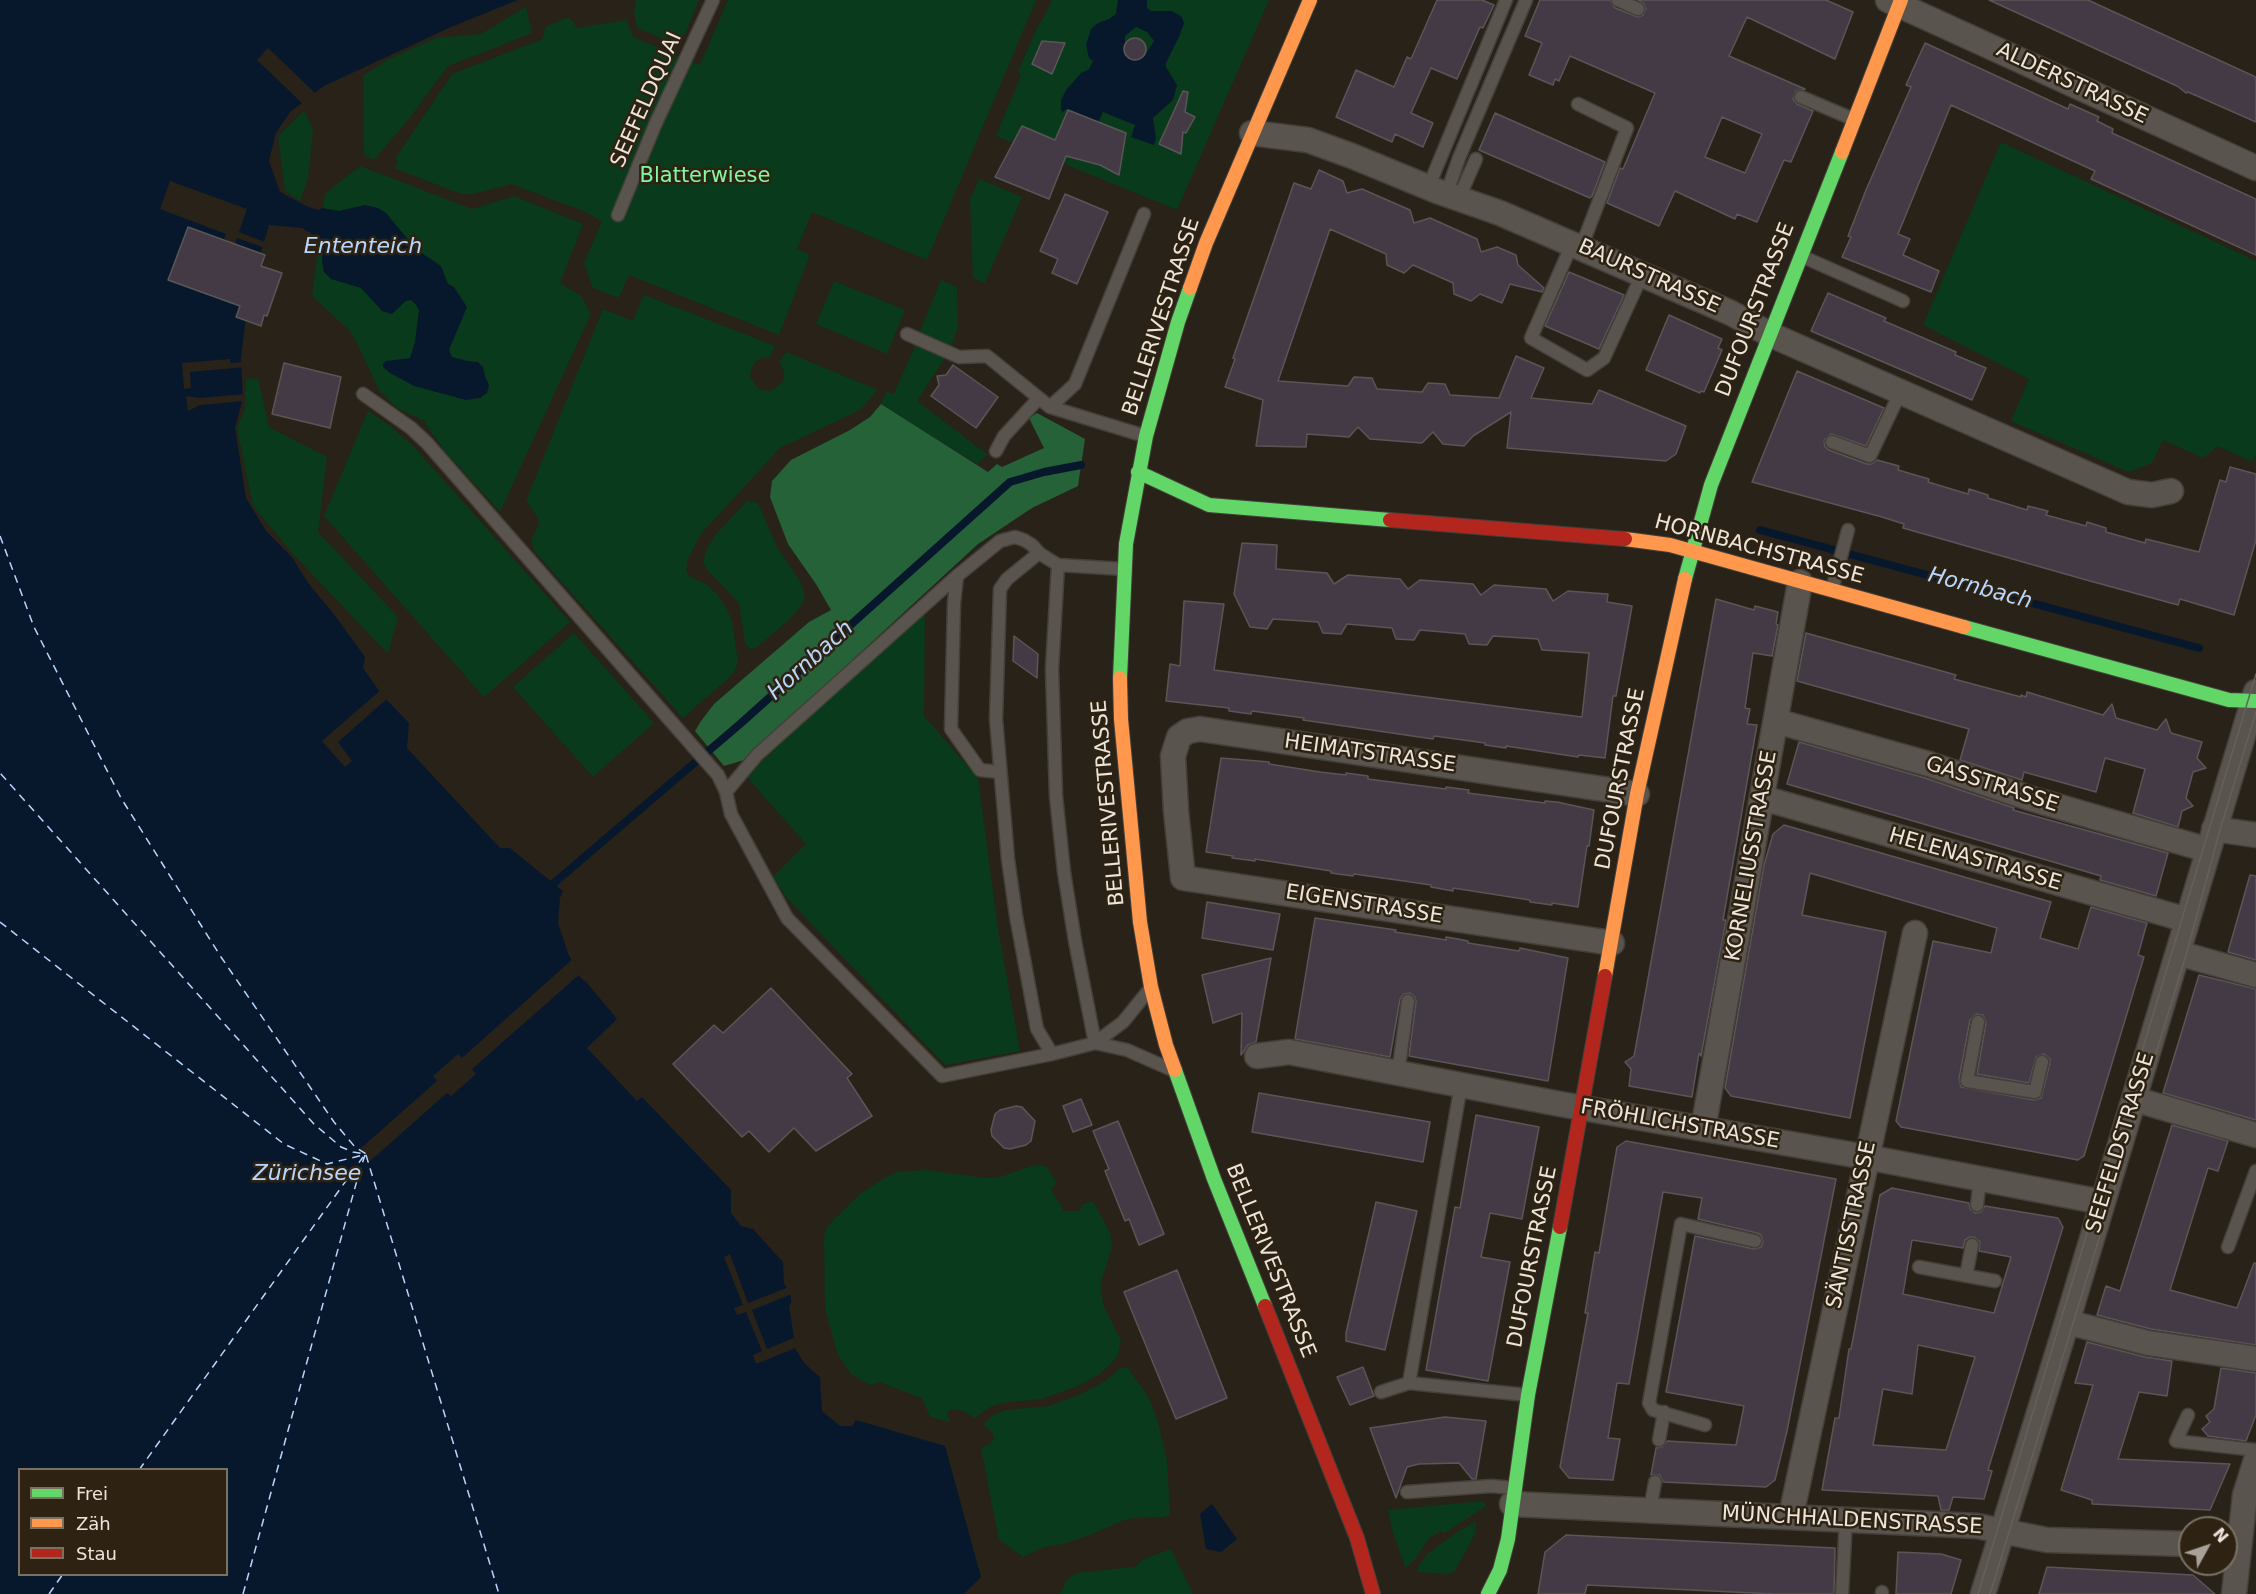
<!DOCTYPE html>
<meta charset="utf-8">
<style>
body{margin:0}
#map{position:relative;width:2256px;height:1594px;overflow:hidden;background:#282219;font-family:"DejaVu Sans",sans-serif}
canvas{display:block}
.legend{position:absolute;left:18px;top:1468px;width:210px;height:108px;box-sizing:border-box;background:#2e2313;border:2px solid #7a7163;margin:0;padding:8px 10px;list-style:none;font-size:18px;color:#ede5db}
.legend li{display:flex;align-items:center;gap:12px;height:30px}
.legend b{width:30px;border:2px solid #7a7163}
.north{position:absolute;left:2178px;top:1516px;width:60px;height:60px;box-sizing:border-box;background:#2e2313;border:2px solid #7a7163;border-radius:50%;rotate:50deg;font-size:16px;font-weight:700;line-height:24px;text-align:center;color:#ede5db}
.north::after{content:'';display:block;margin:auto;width:21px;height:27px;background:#a8a197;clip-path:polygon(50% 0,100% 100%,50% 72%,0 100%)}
</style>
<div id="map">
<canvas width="2256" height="1594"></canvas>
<ul class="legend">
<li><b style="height:8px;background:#63d668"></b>Frei</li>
<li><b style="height:8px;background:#ff974d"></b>Zäh</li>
<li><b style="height:8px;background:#b3261e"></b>Stau</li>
</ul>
<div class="north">N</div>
</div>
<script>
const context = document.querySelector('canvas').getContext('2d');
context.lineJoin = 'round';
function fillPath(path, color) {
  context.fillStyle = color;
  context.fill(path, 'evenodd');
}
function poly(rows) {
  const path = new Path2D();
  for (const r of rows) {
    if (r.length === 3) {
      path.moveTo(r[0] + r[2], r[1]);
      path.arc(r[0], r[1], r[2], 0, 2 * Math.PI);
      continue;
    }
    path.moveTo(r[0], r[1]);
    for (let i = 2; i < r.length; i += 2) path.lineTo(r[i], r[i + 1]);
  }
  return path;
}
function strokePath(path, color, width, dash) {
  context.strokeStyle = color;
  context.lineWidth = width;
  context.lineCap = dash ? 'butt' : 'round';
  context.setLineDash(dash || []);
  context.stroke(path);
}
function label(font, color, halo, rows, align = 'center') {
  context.font = font + ' "DejaVu Sans",sans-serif';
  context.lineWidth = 5;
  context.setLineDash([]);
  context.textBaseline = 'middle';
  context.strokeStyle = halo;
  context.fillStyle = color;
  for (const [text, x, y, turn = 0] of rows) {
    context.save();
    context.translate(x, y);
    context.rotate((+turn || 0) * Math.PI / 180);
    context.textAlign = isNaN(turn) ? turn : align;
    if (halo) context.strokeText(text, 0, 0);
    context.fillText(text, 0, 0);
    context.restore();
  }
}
fillPath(poly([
 [636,0,699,0,680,46,637,28,634,13],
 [728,0,1036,0,927,260,812,212,797,249,810,255,779,335,629,275,619,298,593,288,584,263,602,222,586,212,511,184,473,194,461,194,394,168,398,162,395,159,452,74,543,39,545,27,569,17,577,28,627,20,633,37,700,65],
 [1052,0,1269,0,1177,210,996,136,1021,76,1018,71,1039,24,1042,21],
 [526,7,532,33,448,66,409,119,374,160,364,155,363,76,389,59,436,38,481,34],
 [304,111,313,129,308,179,300,201,285,191,278,136],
 [2001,142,2256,261,2256,454,2253,462,2218,446,2203,458,2163,440,2152,463,2129,472,2011,421,2029,379,1923,325],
 [360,166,472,209,514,196,583,224,560,283,581,296,591,314,500,512,444,450,424,421,397,408,379,390,352,333,312,296,325,194],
 [979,179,1022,197,985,283,973,278,970,200],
 [941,280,957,287,958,328,950,349,918,335],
 [834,281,905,310,887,354,816,324],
 [643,296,647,296,775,346,770,357,761,358,755,362,751,370,750,376,758,389,766,391,773,390,784,380,784,371,779,362,786,352,878,390,860,410,780,448,700,535,688,559,686,571,689,576,706,584,717,594,727,609,732,621,738,662,733,674,683,718,535,552,531,541,539,524,538,518,526,501,603,309,633,321],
 [916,344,945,358,917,401,987,454,977,464,881,404,886,392,894,394],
 [258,378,269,427,327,457,318,532,398,617,388,654,295,556,253,506,237,428,245,409,246,379],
 [368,411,389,425,414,447,570,622,484,697,324,516],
 [747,501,758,503,777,547,800,581,805,596,802,604,791,618,756,648,750,649,745,643,739,603,708,571,703,563,707,548,716,534],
 [925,609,924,716,978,778,998,929,1020,1051,945,1065,787,898,773,877,806,844,746,776],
 [574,633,654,723,593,777,513,687],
 [1035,1165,1046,1166,1057,1183,1051,1189,1064,1211,1079,1211,1082,1205,1093,1201,1111,1235,1112,1247,1101,1282,1101,1291,1104,1306,1121,1341,1118,1355,1110,1365,1100,1374,1078,1386,1041,1399,1001,1403,990,1407,974,1418,964,1411,951,1409,947,1413,950,1422,930,1417,922,1398,879,1382,869,1385,851,1374,838,1355,825,1309,824,1236,826,1229,833,1220,860,1194,886,1177,897,1172,925,1170,986,1178,1000,1177],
 [1123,1367,1128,1368,1138,1382,1150,1400,1158,1422,1167,1460,1170,1514,1165,1517,1135,1518,1122,1521,1087,1536,1064,1544,1044,1547,1023,1557,999,1540,981,1448,990,1444,994,1439,993,1434,983,1424,993,1415,1005,1410,1049,1406,1077,1396,1102,1383],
 [1483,1501,1486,1506,1445,1533,1441,1531,1429,1538,1416,1558,1408,1566,1405,1567,1392,1529,1388,1510],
 [1476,1521,1475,1534,1455,1571,1448,1574,1417,1572,1418,1567,1427,1554,1456,1533],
 [1171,1549,1193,1594,1060,1594,1067,1580,1076,1573,1135,1567,1144,1559]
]), '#093a1c');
fillPath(poly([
 [881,404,988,472,997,464,1002,467,1044,448,1029,418,1037,413,1085,439,1078,486,1032,508,978,544,744,760,724,766,695,731,701,721,714,704,809,622,831,610,816,584,788,544,770,497,772,481,791,460,850,430,870,417]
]), '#256238');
fillPath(poly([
 [0,0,518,0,451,27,324,86,290,112,276,133,269,161,280,192,308,207,319,210,322,208,339,211,365,205,378,208,386,213,416,249,441,266,448,284,454,287,467,307,449,350,452,357,468,361,478,362,483,367,485,376,489,385,487,393,480,398,466,400,414,386,390,373,383,367,383,364,386,361,410,358,415,342,419,310,416,305,411,300,406,301,392,314,382,311,361,288,331,279,324,272,322,261,324,241,302,228,269,225,258,262,245,325,241,358,243,398,235,428,246,498,266,531,292,557,308,583,333,613,365,657,363,668,382,695,409,723,407,748,500,848,510,848,563,891,560,898,558,923,568,953,579,976,588,984,617,1019,587,1048,637,1101,642,1097,731,1190,731,1213,741,1226,753,1229,783,1262,784,1283,791,1296,791,1303,789,1306,796,1350,805,1364,820,1377,822,1411,840,1426,852,1426,856,1420,945,1446,981,1577,964,1594,0,1594],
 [20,1470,226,1470,226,1574,20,1574],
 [1118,0,1147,0,1147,8,1151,11,1172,11,1182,17,1184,23,1179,37,1166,63,1166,67,1177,85,1173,100,1153,118,1156,138,1154,145,1131,137,1135,125,1103,112,1099,121,1093,121,1066,109,1063,112,1061,110,1061,100,1066,90,1081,73,1089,69,1093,61,1089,58,1086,45,1091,29,1098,23,1109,19,1116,14],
 [1136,27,1147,32,1154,41,1144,57,1133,60,1125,52,1125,36],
 [1212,1504,1237,1539,1221,1552,1206,1549,1200,1514]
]), '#08182c');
fillPath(poly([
 [268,48,317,95,304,105,257,60],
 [170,181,247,209,239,232,267,243,265,248,237,238,235,244,224,240,226,234,160,209],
 [230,359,230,363,244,362,245,367,190,372,191,388,184,389,182,363],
 [245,394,245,401,200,405,188,411,186,396,200,398],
 [382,689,389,697,338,742,352,761,345,767,322,741],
 [574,958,581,973,472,1069,476,1074,451,1096,447,1093,370,1161,360,1149,437,1081,433,1076,458,1054,462,1058],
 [730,1254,748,1303,789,1287,792,1294,752,1310,767,1349,794,1338,798,1347,756,1364,753,1355,762,1351,746,1312,737,1315,734,1308,743,1305,724,1257]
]), '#282219');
strokePath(poly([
 [1760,530,2199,648],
 [547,889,740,724,1010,482,1044,472,1081,465]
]), '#08182c', 8);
strokePath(poly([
 [0,536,34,627,121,798,221,957,334,1122,355,1147,366,1154,353,1152,341,1147,314,1124,0,773],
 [0,922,284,1144,327,1164,363,1155],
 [366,1155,499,1594],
 [139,1470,363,1157],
 [49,1594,63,1574],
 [243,1594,359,1173,365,1155]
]), '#b8d7fe', 1.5, [8, 6]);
const building = poly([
 [1437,0,1482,0,1494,5,1483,28,1480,27,1457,79,1431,68,1411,113,1433,123,1423,147,1395,134,1392,142,1336,117,1356,70,1394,87,1407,57,1411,59,1437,0],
 [1540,0,1610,0,1615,8,1638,17,1643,15,1646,9,1644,4,1638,0,1826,0,1853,12,1835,59,1747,17,1729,56,1805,89,1796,91,1793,99,1797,104,1813,111,1791,162,1784,160,1757,222,1737,214,1735,219,1675,191,1659,226,1607,203,1620,168,1623,169,1655,93,1570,56,1559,81,1555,79,1553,85,1529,75,1542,43,1525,36,1540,0],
 [1722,117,1762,134,1745,173,1705,157,1722,117],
 [1989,0,2088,0,2256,77,2256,122,2188,92,2186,93,2177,86,1989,0],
 [1135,49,11],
 [1042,41,1065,43,1052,74,1032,64,1042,41],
 [1925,43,2068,109,2070,104,2099,117,2097,121,2113,129,2112,133,2256,199,2256,255,2091,179,2095,171,1951,105,1898,234,1910,239,1903,255,1939,271,1931,292,1842,257,1851,237,1848,236,1866,190,1911,87,1906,85,1925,43],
 [1183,91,1188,92,1185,112,1195,117,1186,133,1183,132,1181,154,1159,144,1183,91],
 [1068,110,1126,133,1119,175,1100,165,1066,156,1049,199,995,177,1022,126,1055,140,1068,110],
 [1495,113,1605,162,1592,196,1590,198,1479,150,1495,113],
 [1319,170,1343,181,1347,193,1362,189,1410,210,1414,223,1430,218,1477,239,1481,252,1497,247,1516,255,1518,265,1544,288,1542,292,1510,284,1502,303,1480,294,1471,301,1454,294,1453,283,1413,265,1404,273,1387,265,1386,254,1330,229,1278,381,1348,386,1354,377,1372,378,1377,389,1422,392,1428,383,1445,384,1450,395,1499,398,1516,356,1544,368,1531,398,1592,404,1599,390,1686,426,1676,454,1666,461,1507,448,1511,412,1473,436,1464,446,1443,444,1433,432,1422,443,1370,439,1358,427,1349,437,1307,434,1306,447,1256,446,1263,400,1225,387,1235,359,1233,358,1294,183,1311,189,1319,170],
 [1065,194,1108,212,1077,284,1052,273,1058,259,1040,251,1065,194],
 [188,227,265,255,261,266,282,273,267,316,264,315,261,326,236,317,240,306,168,280,188,227],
 [1569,272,1624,295,1599,349,1545,326,1569,272],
 [1828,293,1886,318,1884,321,1956,352,1955,355,1986,368,1972,400,1811,331,1828,293],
 [1669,315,1722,339,1718,348,1722,350,1704,392,1701,391,1700,393,1646,370,1669,315],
 [284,363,341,377,330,428,272,414,284,363],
 [953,365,998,397,976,428,931,396,939,385,937,376,946,375,953,365],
 [1797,371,1884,408,1866,446,1831,434,1824,440,1825,447,1829,450,1867,464,1872,464,1877,460,1899,466,1898,470,1929,479,1928,482,1968,494,1969,489,1988,495,1988,498,2027,510,2028,506,2048,511,2046,515,2086,526,2087,522,2106,528,2106,532,2145,543,2146,539,2199,552,2220,480,2226,482,2230,467,2256,474,2256,540,2234,615,2180,599,2178,605,2090,581,1903,528,1904,524,1882,517,1752,482,1797,371],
 [1242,543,1277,545,1276,569,1327,573,1334,584,1348,575,1400,579,1408,589,1420,580,1473,584,1481,595,1494,585,1546,589,1553,601,1568,591,1593,593,1608,594,1607,602,1632,606,1616,696,1613,696,1605,758,1579,755,1578,757,1506,746,1506,748,1485,745,1485,743,1434,736,1433,739,1303,720,1304,718,1252,711,1251,714,1229,711,1229,708,1166,701,1170,664,1180,666,1184,601,1224,604,1214,670,1582,717,1589,653,1542,650,1538,639,1493,636,1487,645,1469,644,1465,634,1420,630,1414,640,1396,639,1392,628,1347,624,1341,634,1323,633,1318,622,1273,619,1267,629,1250,627,1234,594,1242,543],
 [1716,599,1754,610,1755,606,1778,612,1776,624,1778,625,1772,656,1753,653,1745,708,1750,709,1747,724,1757,725,1723,920,1726,920,1701,1056,1699,1053,1692,1097,1629,1086,1631,1069,1625,1062,1634,1056,1639,1029,1716,599],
 [1806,633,1956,675,1954,679,2021,697,2021,695,2026,697,2027,692,2103,715,2112,704,2116,718,2157,730,2166,719,2171,733,2202,742,2197,758,2206,768,2193,772,2186,798,2193,806,2182,811,2178,827,2133,813,2145,769,2105,758,2096,792,2024,772,2022,780,1960,760,1969,729,1797,681,1806,633],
 [1014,636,1038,654,1037,678,1013,661,1014,636],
 [1799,742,1925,778,2014,808,2013,810,2168,853,2156,896,2100,880,2101,876,1787,784,1799,742],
 [1221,758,1258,761,1269,762,1269,764,1320,772,1346,775,1346,773,1368,776,1368,779,1446,789,1446,787,1469,790,1468,793,1545,803,1545,801,1557,802,1594,810,1589,846,1587,846,1578,907,1552,903,1552,905,1530,902,1530,900,1453,888,1453,891,1431,887,1431,885,1404,881,1354,874,1353,876,1331,873,1331,871,1255,859,1255,861,1232,858,1233,856,1206,852,1221,758],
 [1784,825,2051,902,2040,938,2078,949,2091,907,2147,923,2138,955,2144,957,2084,1156,2078,1160,1901,1127,1896,1121,1933,941,1991,953,1997,928,1810,873,1802,915,1886,932,1850,1118,1731,1096,1725,1088,1764,865,1773,834,1784,825],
 [1976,1014,1983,1015,1986,1023,1977,1074,2029,1083,2036,1057,2044,1054,2050,1059,2050,1063,2041,1098,2034,1100,1961,1087,1959,1079,1970,1020,1976,1014],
 [2250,875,2256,876,2256,960,2228,952,2250,875],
 [1207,902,1280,914,1273,950,1202,938,1207,902],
 [1315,918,1396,930,1395,932,1422,936,1446,940,1446,937,1458,939,1468,941,1468,943,1519,951,1520,948,1568,958,1548,1081,1409,1056,1416,1002,1415,997,1410,993,1404,994,1400,999,1390,1057,1295,1039,1315,918],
 [1271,958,1256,1042,1248,1045,1241,1055,1242,1013,1213,1023,1202,975,1271,958],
 [2199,975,2256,989,2256,1120,2163,1093,2199,975],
 [771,988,852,1074,847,1078,872,1116,816,1151,794,1128,769,1152,749,1131,742,1137,673,1064,714,1025,723,1033,771,988],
 [1259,1093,1430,1122,1423,1162,1252,1132,1259,1093],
 [1081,1099,1092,1125,1073,1132,1063,1106,1081,1099],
 [1016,1106,1022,1107,1035,1121,1031,1141,1026,1145,1010,1149,1004,1148,992,1136,991,1130,995,1114,1000,1110,1016,1106],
 [1476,1115,1539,1127,1522,1219,1490,1213,1481,1257,1510,1262,1488,1381,1426,1370,1455,1207,1460,1208,1476,1115],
 [1118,1121,1164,1234,1139,1245,1129,1219,1125,1221,1105,1171,1109,1169,1093,1131,1118,1121],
 [2172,1125,2228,1141,2218,1171,2208,1168,2170,1290,2237,1308,2254,1263,2256,1263,2256,1345,2151,1329,2097,1315,2106,1286,2120,1291,2172,1125],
 [1626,1141,1836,1179,1787,1431,1775,1480,1766,1487,1663,1482,1660,1475,1651,1475,1656,1448,1662,1447,1667,1441,1736,1445,1744,1406,1666,1392,1695,1236,1754,1249,1761,1247,1763,1242,1761,1235,1757,1233,1698,1219,1702,1198,1663,1192,1629,1384,1617,1383,1608,1438,1620,1439,1613,1480,1569,1478,1560,1467,1588,1313,1585,1313,1595,1252,1599,1253,1617,1147,1626,1141],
 [1892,1188,1969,1203,1970,1209,1975,1213,1981,1212,1985,1206,2058,1218,2063,1227,1988,1470,1992,1471,1984,1499,1953,1497,1949,1510,1941,1510,1938,1496,1822,1490,1835,1418,1839,1418,1849,1349,1851,1349,1880,1195,1892,1188],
 [1970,1237,1974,1237,1980,1242,1979,1251,2011,1257,1994,1313,1903,1294,1912,1240,1963,1248,1965,1240,1970,1237],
 [1918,1345,1975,1357,1946,1450,1873,1445,1883,1389,1912,1394,1918,1345],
 [1376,1202,1417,1211,1385,1350,1346,1341,1346,1333,1376,1202],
 [1177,1270,1227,1398,1176,1419,1124,1292,1177,1270],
 [2087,1342,2145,1357,2172,1361,2167,1396,2139,1392,2118,1459,2230,1464,2210,1510,2092,1504,2092,1500,2061,1490,2093,1385,2075,1383,2087,1342],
 [1363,1367,1374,1396,1350,1405,1337,1377,1363,1367],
 [2221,1368,2256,1373,2256,1415,2246,1441,2208,1436,2202,1429,2210,1422,2206,1416,2214,1409,2221,1368],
 [1445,1417,1486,1421,1476,1479,1472,1479,1459,1463,1419,1464,1407,1467,1396,1498,1370,1428,1445,1417],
 [1566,1535,1835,1548,1834,1594,1774,1594,1587,1585,1585,1594,1538,1594,1545,1552,1566,1535],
 [1898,1552,1941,1554,1961,1560,1951,1594,1896,1594,1898,1552],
 [2047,1567,2193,1575,2215,1594,2039,1594,2047,1567]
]);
fillPath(building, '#443a46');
strokePath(building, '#5a5656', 1.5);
const lane = poly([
 [1618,0,1638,9],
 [1801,97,1853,119],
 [1578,104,1627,128,1581,248],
 [1428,188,1506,0],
 [1446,195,1459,158,1526,0],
 [1459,198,1476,159],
 [618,215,655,125,713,0],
 [1572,244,1531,338,1587,370,1604,358,1642,275],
 [1801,256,1903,301],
 [907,334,959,357,987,356,1050,407,1145,436],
 [363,394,411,428,427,443,718,775,726,792,731,814,787,918,942,1076,1052,1054,1095,1043,1127,1050,1170,1069],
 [1050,407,1075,384,1144,214],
 [1832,442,1870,456,1901,391],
 [996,451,1004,436,1039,398],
 [1039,553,1007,579,1000,589,996,719,1008,859,1016,916,1037,1029,1052,1054],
 [1058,565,1052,669,1056,796,1064,872,1075,941,1095,1043,1123,1022,1149,990],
 [957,576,954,603,951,729,980,770,1000,772],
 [1832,590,1848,530],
 [726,792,757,755,957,576,1000,541,1015,537,1024,540,1032,545,1039,553,1058,565,1124,569],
 [1978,1022,1967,1081,2035,1092,2042,1062],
 [1398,1073,1408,1001],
 [1461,1085,1409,1383,1527,1395],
 [1977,1205,1980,1179],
 [2228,1247,2256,1171],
 [1919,1267,1995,1281],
 [1966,1276,1972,1245],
 [1381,1392,1409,1383],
 [2188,1415,2176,1441,2256,1450],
 [1705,1425,1653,1410,1649,1403,1681,1224,1755,1241],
 [1659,1440,1664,1412],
 [1407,1492,1491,1486,1513,1488],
 [1650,1510,1655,1482],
 [1842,1594,1846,1519],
 [1882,1594,1882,1592]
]);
const street = poly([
 [1888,0,2256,168],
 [1252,133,1308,140,1352,156,1437,191,1500,213,1731,313,1769,334,2128,492,2152,495,2171,491],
 [1776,721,1929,764,2029,798,2208,850],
 [1763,798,2187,920],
 [2214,829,2256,835],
 [1612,943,1183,878,1176,811,1173,756,1179,737,1188,731,1200,729,1637,794],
 [2178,953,2256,975],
 [1257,1056,1289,1052,1560,1104,1866,1157,2102,1202],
 [2134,1099,2256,1135],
 [1703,1129,1800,582],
 [2067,1322,2148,1343,2256,1359],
 [1512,1504,1977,1526,2047,1540,2190,1544],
 [1791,1516,1915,933],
 [1983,1594,2067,1322,2256,692],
 [2234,1594,2245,1495,2256,1460]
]);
const fast = poly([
 [1138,472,1209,505,1390,520],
 [1685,579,1711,485,1842,152],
 [1964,627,2229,700,2256,701],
 [1120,678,1126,544,1146,436,1178,322,1190,288],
 [1175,1070,1214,1179,1265,1306],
 [1488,1594,1500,1570,1508,1539,1528,1395,1560,1227]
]);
const slow = poly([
 [1842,152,1901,0],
 [1190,288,1206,243,1310,0],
 [1625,539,1670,545,1964,627],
 [1120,678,1121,719,1140,922,1151,987,1166,1045,1175,1070],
 [1605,976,1637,794,1685,579]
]);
const jam = poly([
 [1390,520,1625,539],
 [1560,1227,1605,976],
 [1265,1306,1357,1538,1373,1594]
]);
strokePath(lane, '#443f39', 15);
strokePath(street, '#443f39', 27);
strokePath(fast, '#443f39', 16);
strokePath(slow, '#443f39', 16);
strokePath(jam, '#443f39', 16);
strokePath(lane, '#59544d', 12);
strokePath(street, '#59544d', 24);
strokePath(fast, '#63d668', 14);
strokePath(slow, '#ff974d', 14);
strokePath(jam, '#b3261e', 14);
strokePath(poly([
 [1978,1594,2256,674],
 [1990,1594,2186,955,2220,830,2256,712]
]), '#65615b', 1.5);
label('21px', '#ede5db', '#2e2313', [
 ["ALDERSTRASSE",2072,84,25],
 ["SEEFELDQUAI",647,100,-66],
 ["BAURSTRASSE",1649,277,24],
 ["DUFOURSTRASSE",1756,310,-69],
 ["BELLERIVESTRASSE",1162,317,-72],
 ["HORNBACHSTRASSE",1759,550,15],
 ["HEIMATSTRASSE",1370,754,8],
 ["DUFOURSTRASSE",1621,779,-79],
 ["GASSTRASSE",1992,785,18],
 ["BELLERIVESTRASSE",1109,803,-95],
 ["KORNELIUSSTRASSE",1752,856,-80],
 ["HELENASTRASSE",1975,860,16],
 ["EIGENSTRASSE",1364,905,9],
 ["FRÖHLICHSTRASSE",1680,1125,10],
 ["SEEFELDSTRASSE",2121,1143,-73],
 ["SÄNTISSTRASSE",1852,1225,-78],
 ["DUFOURSTRASSE",1533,1257,-79],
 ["BELLERIVESTRASSE",1270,1261,68],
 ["MÜNCHHALDENSTRASSE",1852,1521,3]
]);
label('21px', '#81f7a3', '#2e2313', [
 ["Blatterwiese",705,177]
]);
label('italic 22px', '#b8d7fe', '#2e2313', [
 ["Ententeich",363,247],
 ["Hornbach",1980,589,15],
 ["Hornbach",811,661,-42],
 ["Zürichsee",307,1174]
]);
</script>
